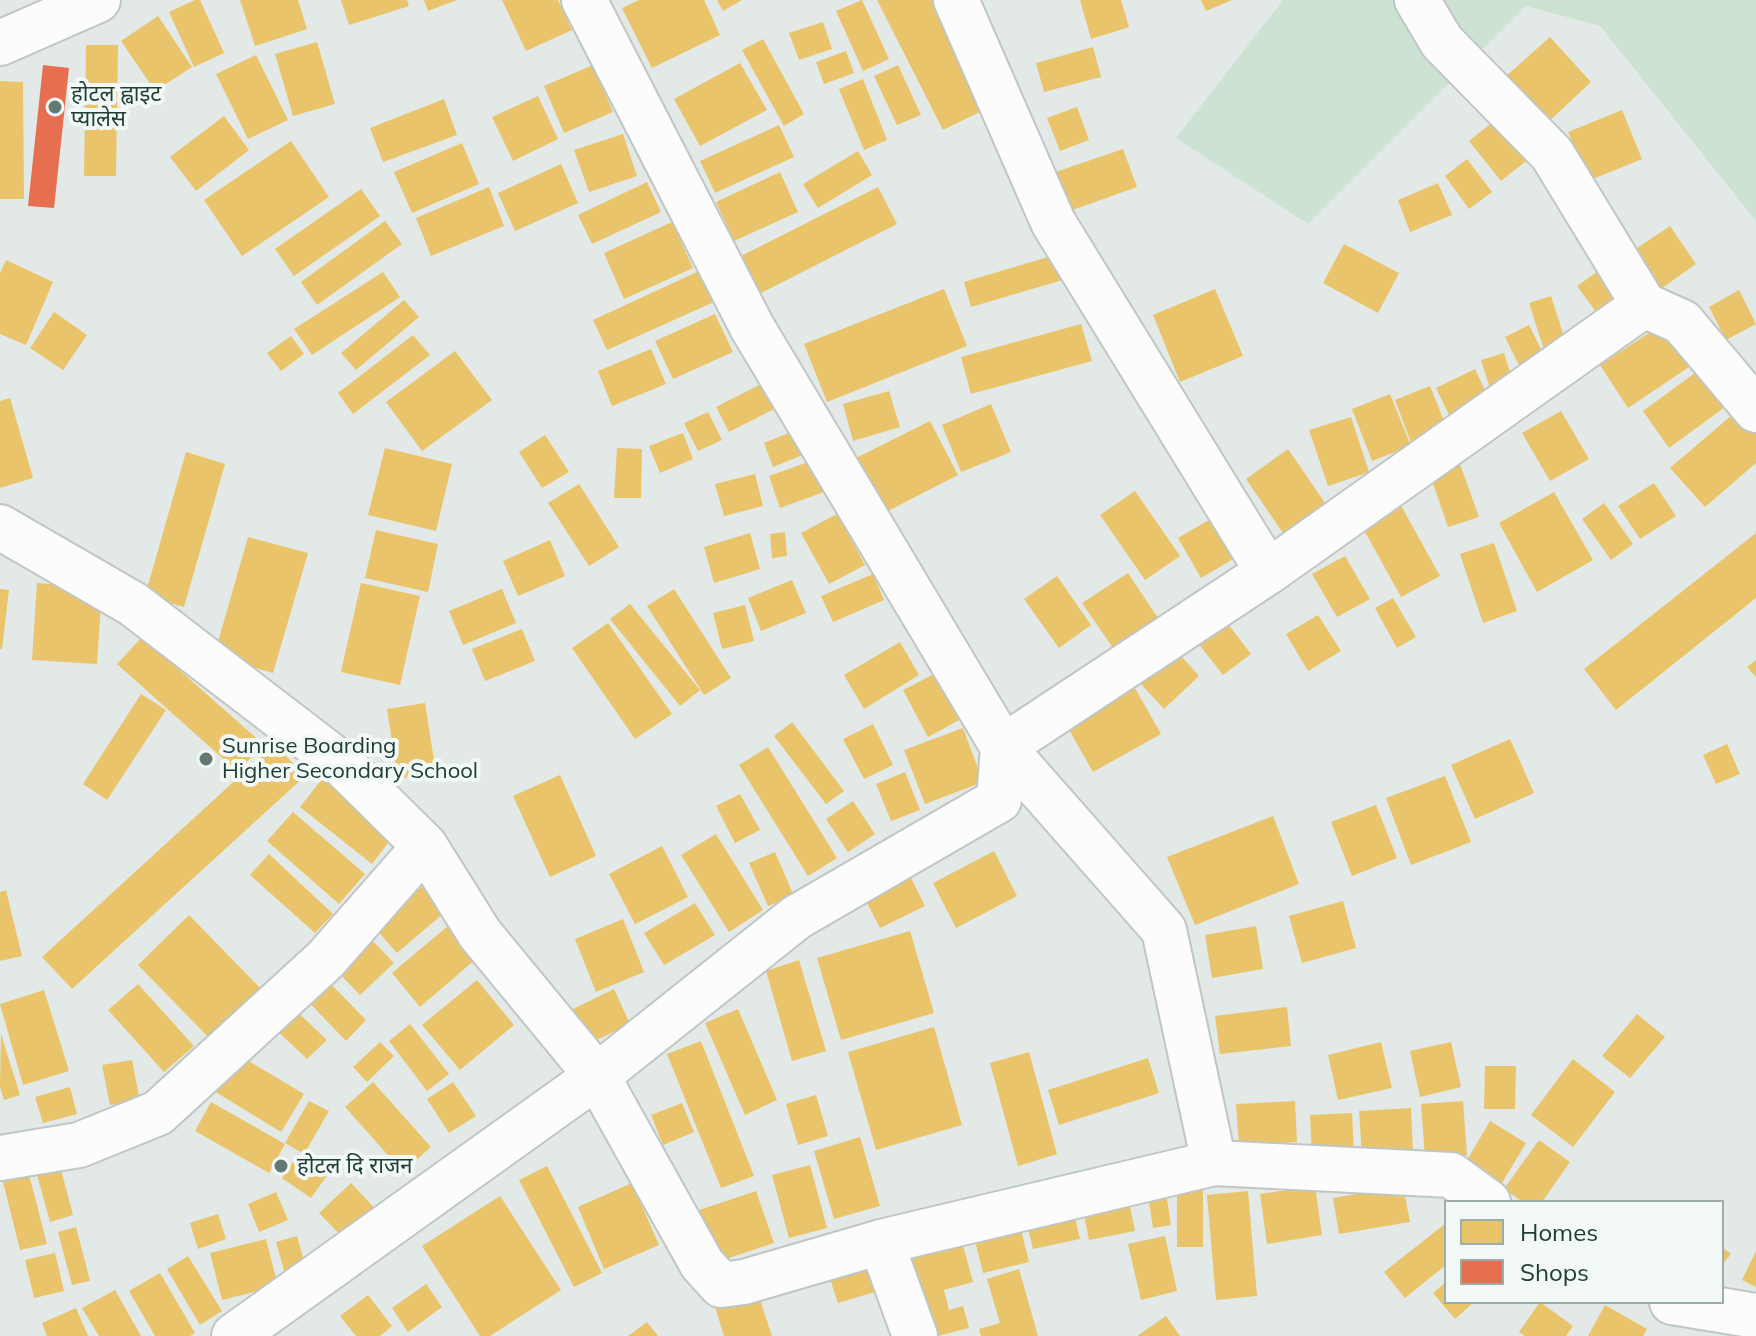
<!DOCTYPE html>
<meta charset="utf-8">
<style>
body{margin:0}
#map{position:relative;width:1756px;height:1336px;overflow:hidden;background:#e3e9e6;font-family:Mulish,sans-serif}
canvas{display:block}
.legend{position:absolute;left:1444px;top:1200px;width:280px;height:104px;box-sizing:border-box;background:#f1f8f5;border:2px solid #9dada9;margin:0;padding:10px 14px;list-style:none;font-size:24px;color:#203d37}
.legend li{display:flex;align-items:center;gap:16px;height:40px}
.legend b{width:40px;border:2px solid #9dada9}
</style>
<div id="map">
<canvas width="1756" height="1336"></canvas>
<ul class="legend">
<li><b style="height:22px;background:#e9c46a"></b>Homes</li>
<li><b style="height:22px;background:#e76f51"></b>Shops</li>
</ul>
</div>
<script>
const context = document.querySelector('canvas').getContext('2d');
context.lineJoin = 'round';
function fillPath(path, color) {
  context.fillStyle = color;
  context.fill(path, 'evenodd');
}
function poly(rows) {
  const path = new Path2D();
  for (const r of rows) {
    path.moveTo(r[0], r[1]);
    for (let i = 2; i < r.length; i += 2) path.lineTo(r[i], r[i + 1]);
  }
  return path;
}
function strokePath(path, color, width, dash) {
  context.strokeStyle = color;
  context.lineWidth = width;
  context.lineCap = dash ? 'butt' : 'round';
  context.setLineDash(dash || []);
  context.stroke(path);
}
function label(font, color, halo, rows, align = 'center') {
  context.font = font + ' Mulish,"Noto Sans Devanagari",sans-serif';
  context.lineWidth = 8;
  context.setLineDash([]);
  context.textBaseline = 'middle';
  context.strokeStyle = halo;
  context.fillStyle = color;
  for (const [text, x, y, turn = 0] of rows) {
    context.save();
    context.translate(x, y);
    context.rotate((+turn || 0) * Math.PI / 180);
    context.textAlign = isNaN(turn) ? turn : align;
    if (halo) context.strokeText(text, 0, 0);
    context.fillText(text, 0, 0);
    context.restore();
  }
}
fillPath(poly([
 [1283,0,1756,0,1756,221,1600,26,1526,6,1308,224,1176,138]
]), '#cce3d4');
fillPath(poly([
 [195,0,200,0,224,53,194,67,169,12],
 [240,0,298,0,307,29,255,46],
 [341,0,407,0,409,6,349,25],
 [424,0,457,0,428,11],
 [502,0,558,0,572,30,526,51],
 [639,0,704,0,720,35,652,68,622,8],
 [717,0,742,0,723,11],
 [862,0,889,59,863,71,836,11],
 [877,0,936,0,990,107,943,130],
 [1080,0,1121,0,1129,27,1091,39],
 [1201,0,1232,0,1206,11],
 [158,16,192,67,155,91,121,41],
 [823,22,832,49,799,60,789,33],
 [1550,37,1591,82,1546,124,1504,78],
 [763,39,804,114,784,126,742,50],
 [317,42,335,104,293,116,275,54],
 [86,45,118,45,116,176,84,176],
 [1093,47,1101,77,1044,92,1036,63],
 [846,51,854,73,824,84,816,62],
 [256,55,288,120,248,139,216,74],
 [740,63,767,110,700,146,674,99],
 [593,65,613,112,564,133,544,86],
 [898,65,921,115,897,125,874,76],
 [863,79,887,140,864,150,839,89],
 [0,81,23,82,24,199,0,199],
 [538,96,558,139,513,161,492,117],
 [444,99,457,135,383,162,370,128],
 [1077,107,1089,140,1060,151,1047,118],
 [1622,110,1642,159,1588,181,1568,132],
 [224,116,249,150,196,191,170,157],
 [1494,121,1526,161,1501,181,1469,141],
 [779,125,794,157,715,193,700,161],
 [623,134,637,176,589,192,574,150],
 [291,141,329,197,242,256,204,200],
 [462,143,479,184,412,213,394,172],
 [1123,149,1137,187,1061,214,1047,175],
 [858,151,872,175,818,208,803,184],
 [1467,159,1492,192,1469,209,1445,176],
 [561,164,578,203,515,231,498,193],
 [780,172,798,212,734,241,716,202],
 [647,182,661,212,592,244,578,215],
 [1438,183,1452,215,1410,232,1398,200],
 [489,187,504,226,431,256,416,218],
 [878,187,897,224,759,294,741,256],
 [361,189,380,216,294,276,275,249],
 [385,221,402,244,317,305,301,282],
 [672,222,693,268,624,299,604,253],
 [1670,226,1696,264,1655,293,1628,254],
 [1344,244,1399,273,1378,313,1323,283],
 [1058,254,1066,279,971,307,964,282],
 [6,260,53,282,26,345,0,334,0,273],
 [1601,269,1622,299,1599,316,1577,286],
 [699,271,714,302,607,350,593,320],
 [383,272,400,297,312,355,294,329],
 [944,289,967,346,827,402,804,344],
 [1215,289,1243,356,1180,382,1153,315],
 [1739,290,1756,324,1726,340,1709,307],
 [1551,296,1568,349,1546,356,1529,303],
 [404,300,419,317,356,370,341,353],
 [54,312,87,335,63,370,30,348],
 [715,314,733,352,673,379,655,341],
 [1664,323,1692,365,1628,408,1600,365],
 [1081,324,1092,361,971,394,961,357],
 [1529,325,1548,363,1524,375,1505,337],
 [413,335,430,355,353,414,338,393],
 [291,336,304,354,281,371,267,353],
 [651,349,666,384,612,406,598,371],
 [455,351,492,400,422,451,386,402],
 [1504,353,1514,385,1491,392,1481,360],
 [1475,369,1492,405,1453,423,1436,388],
 [1699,370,1725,407,1669,448,1643,411],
 [761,384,774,409,729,432,716,407],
 [1430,386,1448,431,1412,445,1395,400],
 [889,391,900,427,853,441,843,404],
 [1390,394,1411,446,1372,461,1352,409],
 [10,398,33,478,0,488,0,401],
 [991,404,1011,452,961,472,942,425],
 [1739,409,1756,428,1756,463,1705,507,1670,468],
 [1561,411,1589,459,1550,481,1522,433],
 [708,412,722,440,698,451,684,423],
 [1351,417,1369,472,1328,486,1309,430],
 [930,421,958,475,884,513,856,458],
 [796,430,805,454,773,467,764,443],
 [683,433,693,459,660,473,649,446],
 [545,435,569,472,542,488,519,452],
 [385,448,452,464,436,531,368,515],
 [617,448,642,449,641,498,614,498],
 [1288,449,1325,503,1283,533,1246,479],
 [186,452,225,464,184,607,145,596],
 [814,460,824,492,780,508,769,476],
 [1460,464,1479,517,1448,527,1430,475],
 [755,474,763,506,724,516,715,484],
 [1654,483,1676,516,1640,539,1618,506],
 [579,484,619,547,589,566,548,503],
 [1135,491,1180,556,1145,580,1100,515],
 [1554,492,1593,560,1537,592,1499,523],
 [1398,500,1440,576,1401,597,1359,521],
 [1604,503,1633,544,1611,560,1582,519],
 [837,514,865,565,829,584,801,533],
 [1219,514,1242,554,1201,578,1178,538],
 [376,530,438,544,428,592,365,578],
 [785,532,787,556,772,558,770,534],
 [750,533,760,569,714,583,704,547],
 [1756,533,1756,598,1616,710,1584,669],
 [248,537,308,553,273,673,214,656],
 [550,540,565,576,518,596,503,561],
 [1494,543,1517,611,1483,623,1460,554],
 [1345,556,1370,599,1337,617,1312,574],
 [1128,573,1160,621,1115,651,1082,603],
 [873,574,884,600,833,622,821,596],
 [1057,576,1091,625,1059,648,1024,599],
 [792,580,806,613,761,631,748,598],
 [37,583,102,588,97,664,32,660],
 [361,583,420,596,400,685,341,672],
 [0,589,9,590,2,649,0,649],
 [502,589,516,623,463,645,449,611],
 [674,589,731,678,704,695,647,606],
 [1393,598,1416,637,1397,648,1375,608],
 [630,604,700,690,680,706,610,619],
 [745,605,754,641,722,649,713,613],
 [1221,615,1251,654,1223,675,1193,637],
 [1318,615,1341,651,1308,671,1286,634],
 [608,623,672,714,635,739,572,648],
 [522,629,535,661,485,681,472,649],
 [142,637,263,744,238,772,117,664],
 [900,642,919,675,864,709,844,675],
 [1175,649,1199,676,1164,709,1139,682],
 [1756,660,1756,677,1747,667],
 [936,673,961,719,928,737,903,690],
 [1131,681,1161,734,1093,772,1063,719],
 [141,694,166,710,107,800,83,784],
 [425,703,436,773,398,779,387,709],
 [792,722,844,791,826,804,774,736],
 [873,724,893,765,864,779,843,739],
 [963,728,983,782,925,804,904,750],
 [1510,739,1534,793,1475,819,1451,765],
 [275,744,305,776,72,989,42,957],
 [1727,744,1740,774,1716,784,1703,755],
 [768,747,837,858,808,876,739,765],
 [905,772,920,810,891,821,876,784],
 [560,775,596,856,550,877,513,796],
 [1445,776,1471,842,1411,865,1386,798],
 [322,779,394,835,372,864,300,807],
 [740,794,760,830,735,843,716,806],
 [853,801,875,834,848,852,826,819],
 [1376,805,1397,858,1352,876,1331,822],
 [293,812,365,874,339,904,267,841],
 [1273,816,1299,884,1195,925,1167,857],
 [716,834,763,910,729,932,681,855],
 [662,846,688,897,635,924,609,874],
 [994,851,1017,896,956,928,933,883],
 [775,852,794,896,768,906,749,863],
 [269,854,333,914,315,933,250,875],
 [909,874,925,906,880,928,864,897],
 [423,886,445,912,397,953,374,927],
 [6,890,22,956,0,961,0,892],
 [1343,901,1356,948,1302,963,1289,916],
 [695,903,715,935,664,965,644,933],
 [189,915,265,993,214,1043,138,965],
 [623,919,644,972,596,992,575,939],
 [449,925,477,958,420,1007,392,973],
 [1256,926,1263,969,1212,978,1205,935],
 [910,931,934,1013,841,1040,817,958],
 [372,940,394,963,360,995,338,972],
 [799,960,826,1051,792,1061,766,971],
 [322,975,366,1020,346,1041,301,994],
 [477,980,514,1025,460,1070,422,1025],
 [138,984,194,1046,164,1072,108,1010],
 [614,989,630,1024,588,1044,571,1010],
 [44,990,69,1071,23,1085,0,1004],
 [292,1007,327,1040,307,1059,273,1027],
 [1287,1007,1291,1046,1220,1054,1215,1016],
 [738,1009,777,1100,745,1115,705,1023],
 [1637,1014,1665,1037,1630,1078,1602,1056],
 [410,1024,449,1074,427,1091,389,1041],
 [934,1027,962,1125,876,1150,848,1052],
 [1,1034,20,1095,4,1100,0,1087],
 [701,1041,754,1176,721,1188,667,1054],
 [380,1042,394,1056,367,1082,353,1067],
 [1381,1042,1392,1088,1338,1100,1328,1055],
 [1451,1042,1461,1087,1420,1097,1410,1051],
 [1029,1052,1057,1154,1018,1166,990,1063],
 [237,1054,304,1094,281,1132,214,1091],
 [1148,1058,1159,1093,1059,1125,1048,1090],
 [1573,1059,1615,1092,1573,1147,1531,1115],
 [132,1060,140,1101,110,1105,102,1065],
 [1485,1066,1516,1066,1515,1109,1484,1109],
 [373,1082,431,1147,403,1172,345,1107],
 [453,1082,476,1116,449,1133,427,1099],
 [70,1087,77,1114,43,1123,35,1097],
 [816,1095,828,1136,798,1145,786,1104],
 [309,1101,329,1111,304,1154,285,1143],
 [1295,1101,1297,1142,1239,1145,1236,1104],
 [1463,1101,1467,1155,1425,1158,1421,1104],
 [211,1102,285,1144,269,1173,195,1131],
 [682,1103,694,1132,663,1145,651,1115],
 [1411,1108,1413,1153,1362,1156,1359,1111],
 [1352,1113,1354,1152,1312,1154,1310,1115],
 [1490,1121,1526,1143,1502,1183,1466,1162],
 [860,1137,880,1206,834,1219,814,1151],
 [1539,1140,1570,1162,1542,1202,1523,1202,1504,1189],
 [298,1154,328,1174,311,1198,282,1178],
 [58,1158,73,1215,50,1222,34,1164],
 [26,1163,47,1244,20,1250,0,1170],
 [810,1165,827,1228,789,1238,772,1175],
 [547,1166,602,1273,574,1287,519,1180],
 [351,1183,382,1216,351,1246,319,1213],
 [632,1183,659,1245,604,1269,578,1207],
 [1203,1183,1203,1247,1177,1247,1177,1184],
 [1165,1186,1171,1225,1153,1228,1147,1189],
 [1315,1186,1322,1235,1267,1244,1260,1194],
 [1403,1186,1410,1222,1339,1234,1333,1198],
 [756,1191,774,1243,717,1262,699,1210],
 [1248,1191,1257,1296,1216,1300,1207,1195],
 [276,1192,288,1220,259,1232,248,1204],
 [500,1196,561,1290,490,1336,480,1336,422,1246],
 [1128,1197,1135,1231,1089,1240,1082,1206],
 [1073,1209,1080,1239,1033,1249,1026,1220],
 [218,1214,226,1239,198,1249,190,1223],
 [1446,1223,1446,1265,1405,1298,1384,1272],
 [76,1227,90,1281,72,1285,58,1232],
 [1021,1230,1029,1262,983,1273,975,1241],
 [960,1234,973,1282,944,1290,949,1310,963,1306,969,1328,938,1336,919,1336,896,1252],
 [297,1236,308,1275,287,1281,276,1242],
 [1165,1236,1177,1291,1141,1300,1128,1244],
 [266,1239,278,1286,222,1300,210,1253],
 [1722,1247,1731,1254,1722,1265],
 [1756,1251,1756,1287,1742,1280],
 [55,1253,64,1291,34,1298,25,1260],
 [188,1256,222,1311,200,1325,167,1269],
 [870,1264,878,1291,838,1303,829,1276],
 [1019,1269,1038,1336,981,1336,979,1329,1000,1323,987,1279],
 [160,1273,195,1333,190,1336,155,1336,129,1291],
 [1446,1282,1446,1302,1474,1302,1455,1319,1433,1293],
 [426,1284,442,1307,408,1332,392,1308],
 [115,1290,141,1336,99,1336,82,1308],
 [758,1294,772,1336,724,1336,715,1307],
 [368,1295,392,1326,380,1336,356,1336,340,1316],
 [1540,1302,1573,1326,1566,1336,1525,1336,1519,1332],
 [1605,1305,1647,1329,1643,1336,1588,1336],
 [76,1308,88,1336,47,1336,42,1323],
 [1166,1316,1180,1336,1137,1336],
 [647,1322,658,1336,628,1336]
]), '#e9c46a');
fillPath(poly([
 [43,65,69,68,54,208,28,206]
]), '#e76f51');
const minor = poly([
 [584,0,752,327,1003,747,1164,930,1214,1163],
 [956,0,1053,222,1268,572],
 [1417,0,1442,42,1552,154,1644,305,1682,322,1756,410],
 [0,43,98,0],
 [0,527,133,604,344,766,425,846,480,934,597,1076,702,1264,721,1285,744,1282,881,1242,1214,1163,1451,1175,1488,1202],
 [0,1158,79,1145,158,1113,326,959,425,846],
 [881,1242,915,1336],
 [1672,1302,1756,1316],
 [234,1336,597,1076,797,917,999,800,1003,747,1268,572,1644,305]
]);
strokePath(minor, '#c0c6c4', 48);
strokePath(minor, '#fbfcfb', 44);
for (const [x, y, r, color] of [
 [55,107,8,"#647974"],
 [206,759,8,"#647974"],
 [281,1166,8,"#647974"]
]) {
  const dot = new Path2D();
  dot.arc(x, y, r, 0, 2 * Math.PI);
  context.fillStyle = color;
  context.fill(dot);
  strokePath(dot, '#f1f8f5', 3);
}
label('22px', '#203d37', '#f1f8f5', [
 ["होटल ह्वाइट",71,94],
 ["प्यालेस",71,119],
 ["Sunrise Boarding",222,746],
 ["Higher Secondary School",222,771],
 ["होटल दि राजन",297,1166]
], 'left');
</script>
